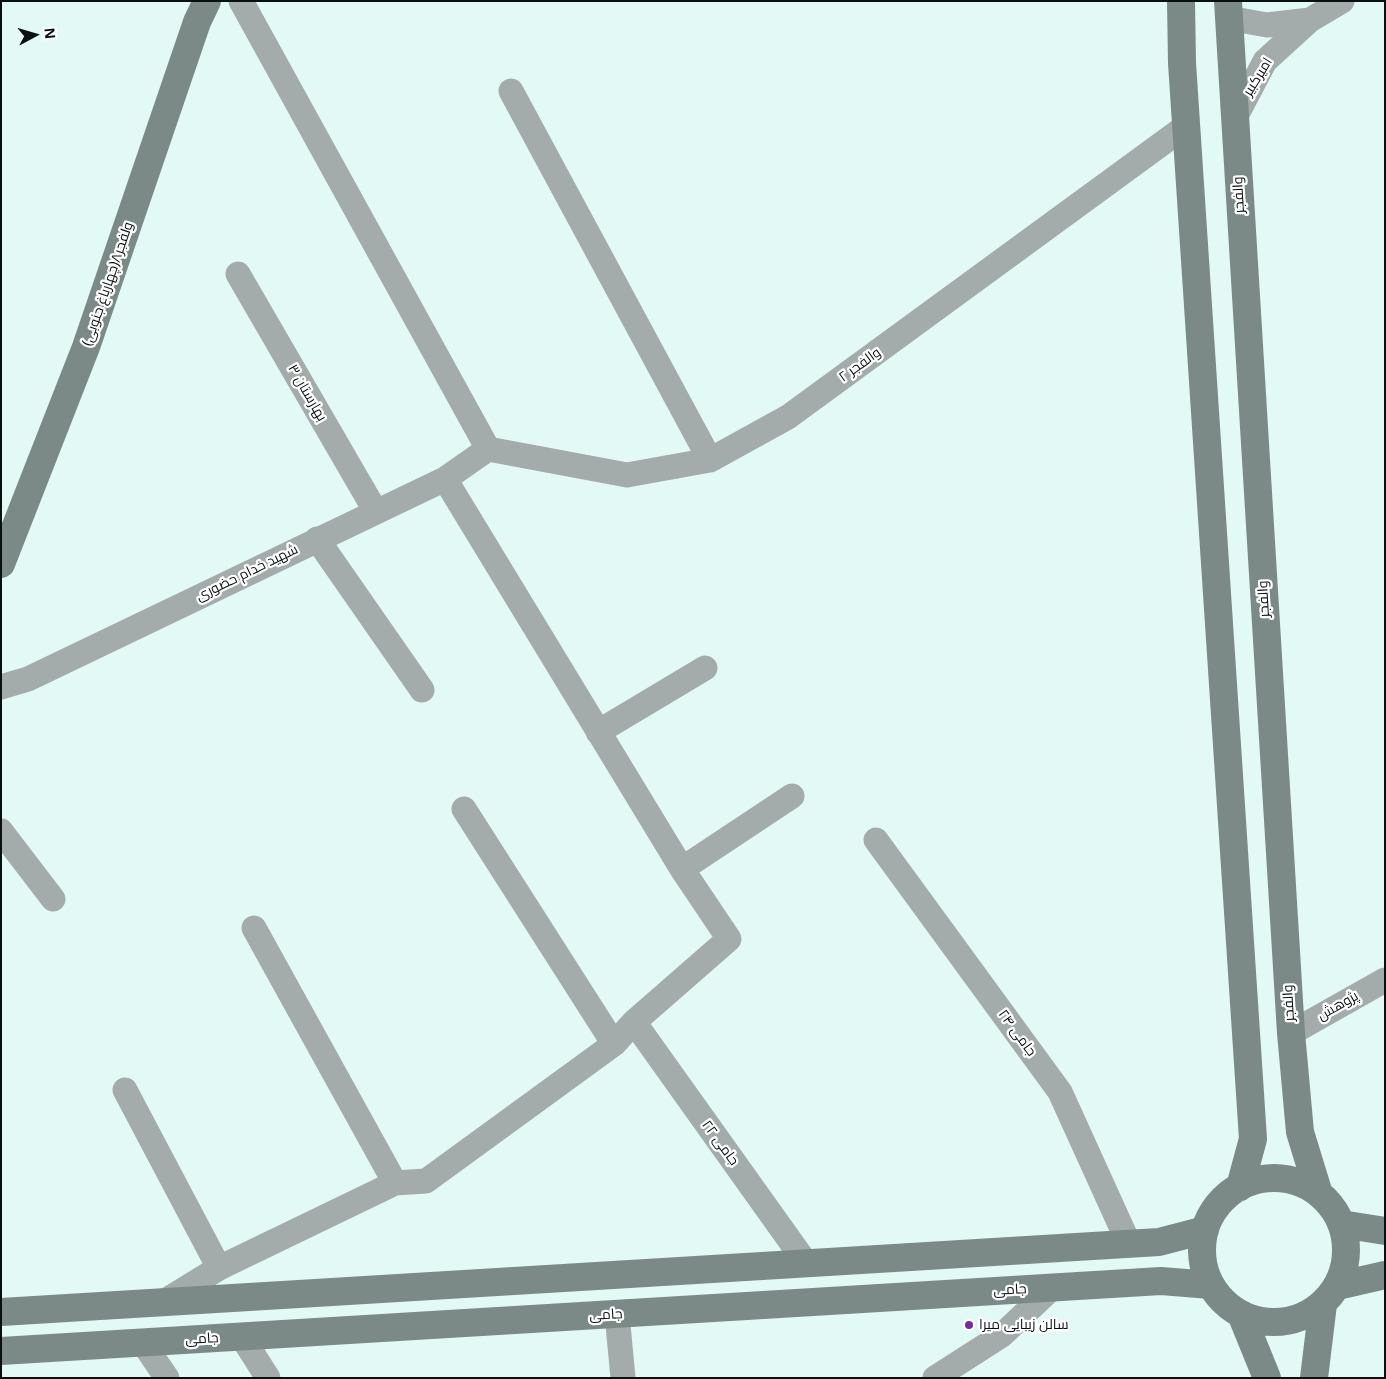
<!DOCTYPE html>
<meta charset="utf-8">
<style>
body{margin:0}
#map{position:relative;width:1386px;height:1379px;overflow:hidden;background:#e3f9f5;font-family:"Open Sans",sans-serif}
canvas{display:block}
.frame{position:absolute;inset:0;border:2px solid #091110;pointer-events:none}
.north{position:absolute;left:10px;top:10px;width:50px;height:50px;-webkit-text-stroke:4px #fff;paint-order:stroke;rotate:84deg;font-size:14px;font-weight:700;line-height:20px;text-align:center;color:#091110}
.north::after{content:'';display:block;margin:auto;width:18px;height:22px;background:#091110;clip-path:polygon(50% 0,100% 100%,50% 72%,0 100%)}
</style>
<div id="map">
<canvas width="1386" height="1379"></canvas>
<div class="frame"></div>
<div class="north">N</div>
</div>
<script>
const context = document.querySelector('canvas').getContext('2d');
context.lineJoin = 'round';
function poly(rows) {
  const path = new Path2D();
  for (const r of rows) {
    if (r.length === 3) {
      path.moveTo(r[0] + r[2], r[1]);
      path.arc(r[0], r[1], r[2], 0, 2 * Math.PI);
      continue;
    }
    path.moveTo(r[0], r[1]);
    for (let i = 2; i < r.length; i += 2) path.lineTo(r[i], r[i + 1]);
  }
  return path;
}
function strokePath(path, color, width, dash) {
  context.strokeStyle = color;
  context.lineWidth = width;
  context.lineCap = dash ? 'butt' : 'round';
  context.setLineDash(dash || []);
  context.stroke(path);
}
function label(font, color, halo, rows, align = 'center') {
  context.font = font + ' "Open Sans",Cairo,sans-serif';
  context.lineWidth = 4.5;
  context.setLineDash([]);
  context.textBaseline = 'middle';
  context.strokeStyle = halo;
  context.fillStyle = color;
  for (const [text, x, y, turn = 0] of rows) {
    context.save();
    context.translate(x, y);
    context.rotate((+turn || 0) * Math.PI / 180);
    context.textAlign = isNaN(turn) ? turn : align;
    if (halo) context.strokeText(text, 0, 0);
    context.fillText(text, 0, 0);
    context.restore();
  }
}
strokePath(poly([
 [241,1,488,449],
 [1228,18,1267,25,1310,20],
 [511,91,710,460],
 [1235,118,1265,61,1310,20,1342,1],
 [238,274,376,512],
 [488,449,627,475,710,460,788,417,1186,126],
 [317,539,422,690],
 [1,687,28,679,445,479,488,449],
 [598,732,705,668],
 [464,809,614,1044],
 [1,831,53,899],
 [876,840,1060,1092,1129,1244],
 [682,869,792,796],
 [254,928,395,1183],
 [634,1022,806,1263],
 [1291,1033,1385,980],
 [125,1090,219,1268],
 [162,1303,219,1268,395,1183,426,1181,614,1044,634,1022,729,939,682,869,445,479],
 [617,1314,623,1378],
 [242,1337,268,1378],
 [143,1343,167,1378],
 [935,1378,1002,1335,1052,1288]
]), '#a3acaa', 25);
strokePath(poly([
 [1181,1,1182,63,1253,1139,1240,1187],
 [1228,1,1291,1033,1300,1132,1319,1194],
 [1,564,86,347,197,22,207,1],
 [1274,1250,72],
 [1341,1224,1385,1231],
 [1337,1286,1385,1275],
 [1,1312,1159,1242,1205,1230],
 [1241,1314,1267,1378],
 [1,1351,1161,1281,1211,1285],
 [1314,1378,1323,1304]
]), '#7c8a87', 28);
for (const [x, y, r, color] of [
 [969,1325,5,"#752da1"]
]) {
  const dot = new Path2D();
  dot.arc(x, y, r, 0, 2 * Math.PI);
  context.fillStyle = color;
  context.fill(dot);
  strokePath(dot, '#fff', 2);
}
label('14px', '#091110', '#fff', [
 ["امیرکبیر",1258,77,-58],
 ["والفجر",1239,195,-93],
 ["ولفجر۸(چهارباغ جنوبی)",108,284,-71],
 ["والفجر ۲",860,365,-36],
 ["بهارستان ۳",307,393,60],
 ["شهید خدام حضوری",247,573,-26],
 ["والفجر",1264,599,-93],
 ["والفجر",1289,1003,-93],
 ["پژوهش",1338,1006,-30],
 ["جامی ۲۴",1017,1033,54],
 ["جامی ۲۲",720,1143,54],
 ["جامی",1010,1290,-3],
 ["جامی",606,1315,-3],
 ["جامی",202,1339,-3]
]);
label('14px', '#091110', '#fff', [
 ["سالن زیبایی میرا",979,1325]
], 'left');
</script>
